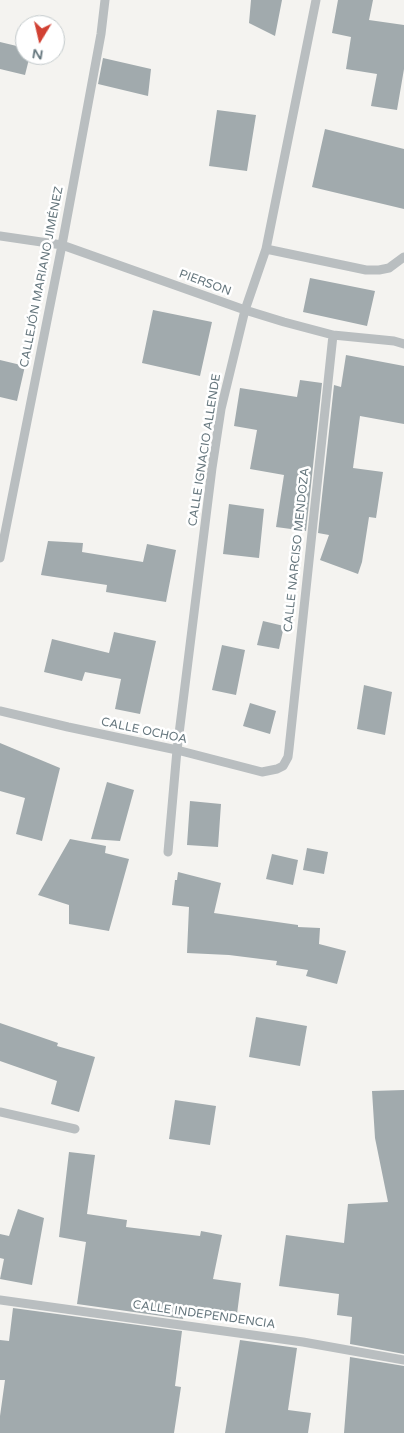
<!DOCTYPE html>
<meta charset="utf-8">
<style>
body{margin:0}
#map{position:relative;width:404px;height:1433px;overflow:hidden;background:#f4f3f0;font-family:"Varela Round",sans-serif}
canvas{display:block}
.north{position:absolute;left:15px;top:15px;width:50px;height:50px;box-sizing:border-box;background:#fff;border:1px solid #c2c9cb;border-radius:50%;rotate:189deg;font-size:14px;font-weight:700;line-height:20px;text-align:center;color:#66777e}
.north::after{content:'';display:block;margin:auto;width:18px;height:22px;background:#d14133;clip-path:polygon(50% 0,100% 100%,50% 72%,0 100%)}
</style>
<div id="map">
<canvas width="404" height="1433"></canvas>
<div class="north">N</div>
</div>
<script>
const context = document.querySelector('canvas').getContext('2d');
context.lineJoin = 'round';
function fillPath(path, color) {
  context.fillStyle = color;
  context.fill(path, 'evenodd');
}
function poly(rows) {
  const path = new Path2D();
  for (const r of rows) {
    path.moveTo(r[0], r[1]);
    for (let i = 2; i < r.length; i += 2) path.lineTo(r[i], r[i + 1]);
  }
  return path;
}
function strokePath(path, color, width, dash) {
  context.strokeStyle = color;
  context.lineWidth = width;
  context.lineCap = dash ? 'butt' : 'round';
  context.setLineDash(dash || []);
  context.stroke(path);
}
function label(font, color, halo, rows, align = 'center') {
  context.font = font + ' "Varela Round",sans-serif';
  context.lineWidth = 5;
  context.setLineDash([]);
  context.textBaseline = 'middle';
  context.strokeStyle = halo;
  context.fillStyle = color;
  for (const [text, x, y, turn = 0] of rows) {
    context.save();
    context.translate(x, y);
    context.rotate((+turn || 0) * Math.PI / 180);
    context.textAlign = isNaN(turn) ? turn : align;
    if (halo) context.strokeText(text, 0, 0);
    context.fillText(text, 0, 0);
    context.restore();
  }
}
fillPath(poly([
 [251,0,282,0,275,36,249,23],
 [338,0,373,0,369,20,404,25,404,69,397,110,371,106,377,74,346,69,351,37,332,33],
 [0,42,25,48,25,55,30,55,25,75,0,69],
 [103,58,151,69,148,96,98,84],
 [217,110,256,115,247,171,209,166],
 [325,129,404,149,404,209,312,187],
 [310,278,375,291,367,326,303,312],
 [153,310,212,322,200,376,142,363],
 [346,355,404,366,404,424,360,416,353,468,383,472,376,518,369,517,362,562,358,574,320,560,329,535,318,533,334,385,341,387],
 [0,360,25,366,17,401,0,397],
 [300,380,322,383,306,531,276,527,284,475,250,469,257,430,234,426,240,388,297,397],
 [229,504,264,509,259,558,223,554],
 [48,541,83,543,82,552,143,562,147,544,176,550,166,602,106,592,107,585,41,575],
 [263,621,284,626,279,649,257,645],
 [114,632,156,641,140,714,115,709,121,679,85,672,82,681,44,672,52,639,109,653],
 [222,645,245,650,236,695,212,690],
 [364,685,392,692,385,735,357,729],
 [250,703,276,711,270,734,243,726],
 [0,743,60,768,42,841,16,834,25,798,0,791],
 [107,782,134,790,120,841,91,839],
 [190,801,221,804,218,847,187,845],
 [70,839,106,846,105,853,129,859,109,931,69,924,69,905,38,895],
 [307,848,328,852,324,874,303,870],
 [272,854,298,860,293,885,266,879],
 [178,872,221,883,214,913,298,925,298,927,320,928,319,944,346,951,337,984,306,976,308,970,276,965,277,961,229,955,187,953,189,907,172,905,175,880,177,880],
 [256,1017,307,1026,300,1066,249,1057],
 [0,1023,58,1043,57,1046,95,1057,79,1112,51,1104,57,1081,0,1061],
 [404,1090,404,1354,350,1344,352,1317,337,1315,339,1294,279,1286,286,1235,344,1243,348,1204,388,1202,375,1138,372,1091],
 [175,1100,216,1106,210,1145,169,1139],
 [69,1152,95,1155,87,1214,127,1220,126,1227,200,1236,201,1231,222,1235,213,1279,241,1283,237,1314,185,1308,183,1319,77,1304,86,1242,59,1237],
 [18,1209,44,1218,32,1285,0,1279,4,1259,0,1258,0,1234,9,1236],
 [13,1308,182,1331,175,1386,181,1387,174,1433,0,1433,0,1416,5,1380,0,1380,0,1340,9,1341],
 [240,1340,297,1348,288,1410,311,1413,308,1433,225,1433],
 [350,1357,404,1366,404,1433,344,1433]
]), '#a1aaad');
strokePath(poly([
 [0,236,62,245,245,310,284,322,333,335,394,341,404,344],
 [266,249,366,270,379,270,389,268,404,257],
 [0,558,62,245,101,34,105,0],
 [0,711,68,727,177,750,262,772,277,769,283,766,288,757,289,749,333,335],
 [168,852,177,750,212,468,221,409,245,310,266,249,316,0],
 [0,1112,75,1129],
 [0,1300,303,1342,404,1360]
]), '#b9bec0', 9);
label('12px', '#66777e', '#fff', [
 ["CALLEJÓN MARIANO JIMÉNEZ",42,277,-79],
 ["PIERSON",205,283,20],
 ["CALLE IGNACIO ALLENDE",205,450,-81],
 ["CALLE NARCISO MENDOZA",297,550,-84],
 ["CALLE OCHOA",144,731,12],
 ["CALLE INDEPENDENCIA",204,1315,8]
]);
</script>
